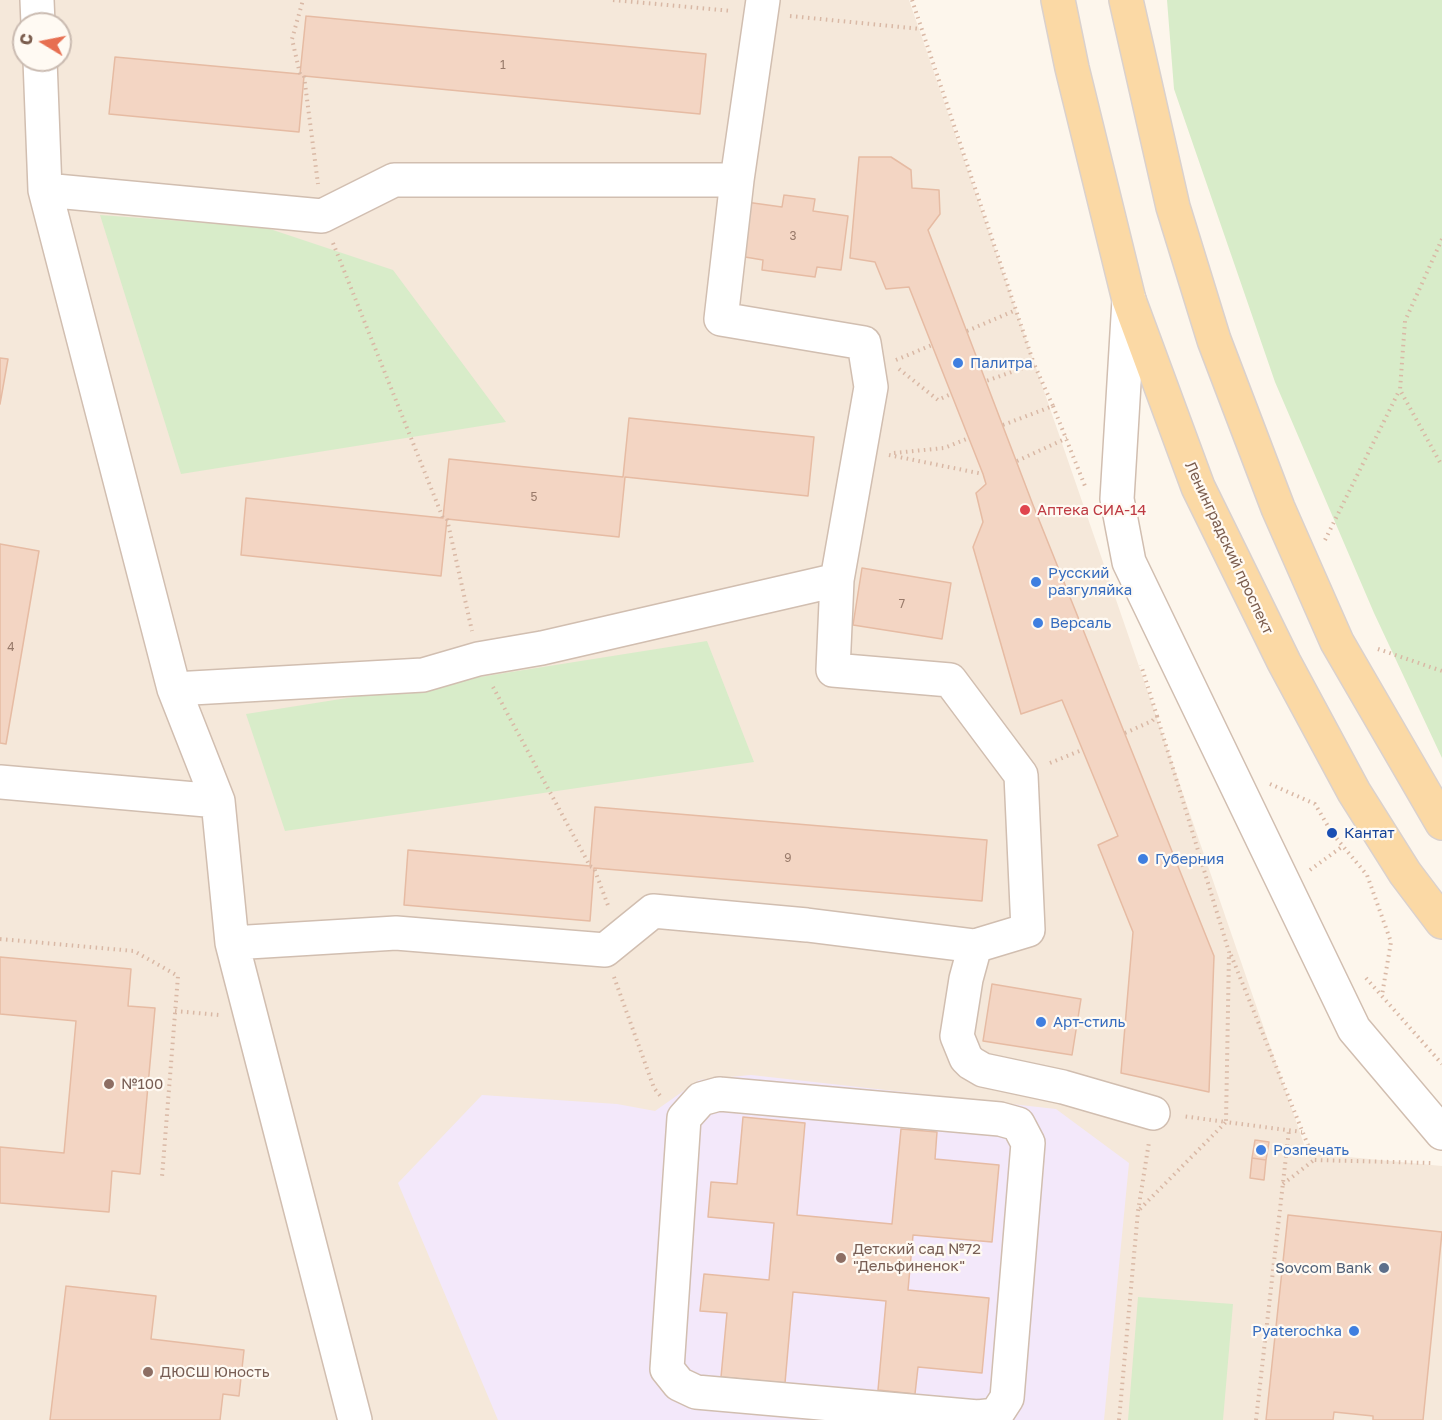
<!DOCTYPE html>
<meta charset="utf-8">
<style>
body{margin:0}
#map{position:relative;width:1442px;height:1420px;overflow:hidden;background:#fdf6ec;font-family:"Golos Text",sans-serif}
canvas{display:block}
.north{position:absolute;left:12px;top:12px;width:60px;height:60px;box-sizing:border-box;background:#fffaf3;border:2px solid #cabbb1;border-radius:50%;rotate:280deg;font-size:16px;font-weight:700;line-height:24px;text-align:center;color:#7a5c4d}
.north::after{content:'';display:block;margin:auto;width:21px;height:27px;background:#e76f51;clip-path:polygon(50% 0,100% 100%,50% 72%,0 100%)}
</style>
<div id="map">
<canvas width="1442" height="1420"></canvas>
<div class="north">С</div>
</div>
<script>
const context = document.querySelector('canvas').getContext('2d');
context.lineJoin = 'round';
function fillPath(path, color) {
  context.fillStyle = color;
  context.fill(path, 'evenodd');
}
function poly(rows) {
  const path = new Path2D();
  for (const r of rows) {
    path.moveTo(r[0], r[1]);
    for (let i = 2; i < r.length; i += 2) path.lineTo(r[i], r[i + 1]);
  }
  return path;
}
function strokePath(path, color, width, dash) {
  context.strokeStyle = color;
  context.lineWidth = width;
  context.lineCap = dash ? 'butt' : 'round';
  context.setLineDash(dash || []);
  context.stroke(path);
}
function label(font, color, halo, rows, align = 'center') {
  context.font = font + ' "Golos Text",sans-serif';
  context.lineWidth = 4.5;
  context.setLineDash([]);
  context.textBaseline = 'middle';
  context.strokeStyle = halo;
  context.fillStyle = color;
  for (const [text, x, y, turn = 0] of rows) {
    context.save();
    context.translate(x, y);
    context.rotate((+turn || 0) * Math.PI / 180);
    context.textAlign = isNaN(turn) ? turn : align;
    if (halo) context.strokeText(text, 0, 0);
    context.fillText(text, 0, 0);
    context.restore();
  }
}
fillPath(poly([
 [0,0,909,0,1307,1153,1442,1166,1442,1420,0,1420],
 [24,24,60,24,60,60,24,60]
]), '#f5e8da');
fillPath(poly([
 [751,1075,1056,1109,1129,1163,1104,1420,498,1420,398,1183,482,1095,617,1104,655,1111,699,1080]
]), '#f3e8fa');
fillPath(poly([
 [1167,0,1442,0,1442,758,1374,613,1275,382,1174,89],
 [100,215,264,227,393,270,506,422,181,474],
 [707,641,754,762,285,831,246,714],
 [1138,1297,1233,1304,1223,1420,1128,1420]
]), '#d8ecc9');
const building = poly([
 [306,16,706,54,700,114,304,76,299,132,109,114,115,57,300,74,306,16],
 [859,157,891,157,911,170,912,188,939,190,940,214,928,230,1033,505,1214,956,1209,1092,1121,1073,1133,932,1098,845,1118,836,1062,700,1021,714,973,547,983,522,976,493,986,484,983,474,909,287,886,289,875,262,850,258,859,157],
 [784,195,815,199,813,211,848,216,841,270,817,267,815,277,762,270,763,260,739,256,746,202,782,207,784,195],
 [0,358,8,359,0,404,0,358],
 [629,418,814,437,808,496,625,477,619,537,447,519,441,576,241,555,246,498,443,518,449,459,623,477,629,418],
 [0,544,39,551,6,744,0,743,0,544],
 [862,568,951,583,942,639,853,625,862,568],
 [595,807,987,840,982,901,594,868,590,921,404,905,408,850,590,866,595,807],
 [0,957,131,969,128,1006,155,1008,140,1174,112,1171,109,1212,0,1203,0,1147,64,1153,76,1021,0,1014,0,957],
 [992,984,1081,999,1072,1055,983,1041,992,984],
 [743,1117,805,1123,797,1215,892,1224,901,1129,937,1132,935,1159,999,1165,992,1242,913,1235,908,1290,989,1298,982,1373,918,1367,915,1394,878,1390,886,1301,793,1292,785,1383,721,1377,727,1313,700,1311,704,1274,769,1280,774,1223,708,1217,711,1182,737,1184,743,1117],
 [1255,1140,1269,1142,1266,1160,1252,1158,1255,1140],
 [1252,1158,1266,1160,1264,1180,1250,1178,1252,1158],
 [1288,1215,1442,1232,1423,1420,1373,1420,1373,1416,1334,1412,1333,1420,1266,1420,1288,1215],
 [66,1286,156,1296,151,1339,244,1350,239,1396,223,1394,220,1420,50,1420,66,1286]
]);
fillPath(building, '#f3d5c3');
strokePath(building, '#e6bba3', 1.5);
const minor = poly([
 [37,0,38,24],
 [40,60,45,190,174,689,218,801,232,943,396,933,605,950,653,911,807,925,975,946,1028,930,1021,775,950,680,833,670,837,580,871,387,864,343,721,319,737,180,763,0],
 [45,190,322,216,394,180,737,180],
 [1129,300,1117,499,1129,562,1354,1029,1442,1133],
 [174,689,423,675,478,659,542,648,837,580],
 [0,782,218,801],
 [232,943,355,1420],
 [975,946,966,979,957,1036,966,1058,971,1063,983,1070,1063,1087,1153,1113],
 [719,1094,1000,1119,1018,1124,1028,1143,1007,1398,996,1415,978,1417,696,1392,679,1384,667,1369,684,1118,701,1099,719,1094]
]);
const major = poly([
 [1058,0,1072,68,1129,300,1198,487,1284,662,1354,792,1405,873,1442,922],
 [1126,0,1173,207,1214,340,1278,508,1337,642,1442,823]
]);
strokePath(minor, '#d1beb0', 36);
strokePath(major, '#dad1cd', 36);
strokePath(poly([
 [613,0,732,11],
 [912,0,1034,364,986,381],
 [790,16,921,29],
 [300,74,292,39,303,0],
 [304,76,318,184],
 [1442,239,1405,321,1400,390,1442,466],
 [333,243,443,518],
 [967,331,1016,310],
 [896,360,932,345],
 [899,369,938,400,951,394],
 [1053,406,1085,486],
 [1003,425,1053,406,1034,364],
 [894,453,944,448,969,438],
 [889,455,983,474],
 [1017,461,1067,438],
 [447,519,472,631],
 [1325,540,1399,391],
 [1378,649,1442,671],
 [493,687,590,866,594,868,609,908],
 [1157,716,1229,952,1226,1122,1182,1116],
 [1125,733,1152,721,1157,716,1141,665],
 [1050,763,1082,750],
 [1270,784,1315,804,1332,833,1367,875,1391,942,1382,995],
 [1310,870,1343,846],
 [0,939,134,951,178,976,162,1177],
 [1231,955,1314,1160,1431,1163],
 [614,977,654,1088,662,1098],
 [1366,978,1442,1064],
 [175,1011,219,1015],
 [1283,1184,1314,1160],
 [1140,1209,1226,1122,1302,1132],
 [1119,1420,1138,1211,1149,1142],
 [1256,1420,1289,1130]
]), '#d9b8a5', 4, [1.5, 4.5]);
strokePath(minor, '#fff', 33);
strokePath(major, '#fbd9a5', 33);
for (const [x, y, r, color] of [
 [958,363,6,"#3f7fe0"],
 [1025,510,6,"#e0444e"],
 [1036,582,6,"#3f7fe0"],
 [1038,623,6,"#3f7fe0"],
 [1332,833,6,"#1a4fb4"],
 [1143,859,6,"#3f7fe0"],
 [1041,1022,6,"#3f7fe0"],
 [109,1084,6,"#8d6e63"],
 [1261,1150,6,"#3f7fe0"],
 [841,1258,6,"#8d6e63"],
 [1384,1268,6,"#5c6f8a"],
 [1354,1331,6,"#3f7fe0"],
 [148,1372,6,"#8d6e63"]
]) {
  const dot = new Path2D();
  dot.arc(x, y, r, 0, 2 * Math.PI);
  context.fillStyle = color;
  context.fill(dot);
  strokePath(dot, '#fffaf3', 2);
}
label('12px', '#987a6a', null, [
 ["1",503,65],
 ["3",793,236],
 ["5",534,497],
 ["7",902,604],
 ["4",11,647],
 ["9",788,858]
]);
label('15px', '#366cbe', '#fffaf3', [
 ["Палитра",970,363],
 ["Русский",1048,573],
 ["разгуляйка",1048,590],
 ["Версаль",1050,623],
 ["Губерния",1155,859],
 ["Арт-стиль",1053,1022],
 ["Розпечать",1273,1150],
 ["Pyaterochka",1342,1331,"right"]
], 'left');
label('15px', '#be3a42', '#fffaf3', [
 ["Аптека СИА-14",1037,510]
], 'left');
label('15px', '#7a5c4d', '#fffaf3', [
 ["Ленинградский проспект",1229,548,65]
]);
label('15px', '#164399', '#fffaf3', [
 ["Кантат",1344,833]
], 'left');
label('15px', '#785e54', '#fffaf3', [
 ["№100",121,1084],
 ["Детский сад №72",853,1249],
 ["\"Дельфиненок\"",853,1266],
 ["ДЮСШ Юность",160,1372]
], 'left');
label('15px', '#4e5e75', '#fffaf3', [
 ["Sovcom Bank",1372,1268]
], 'right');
</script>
